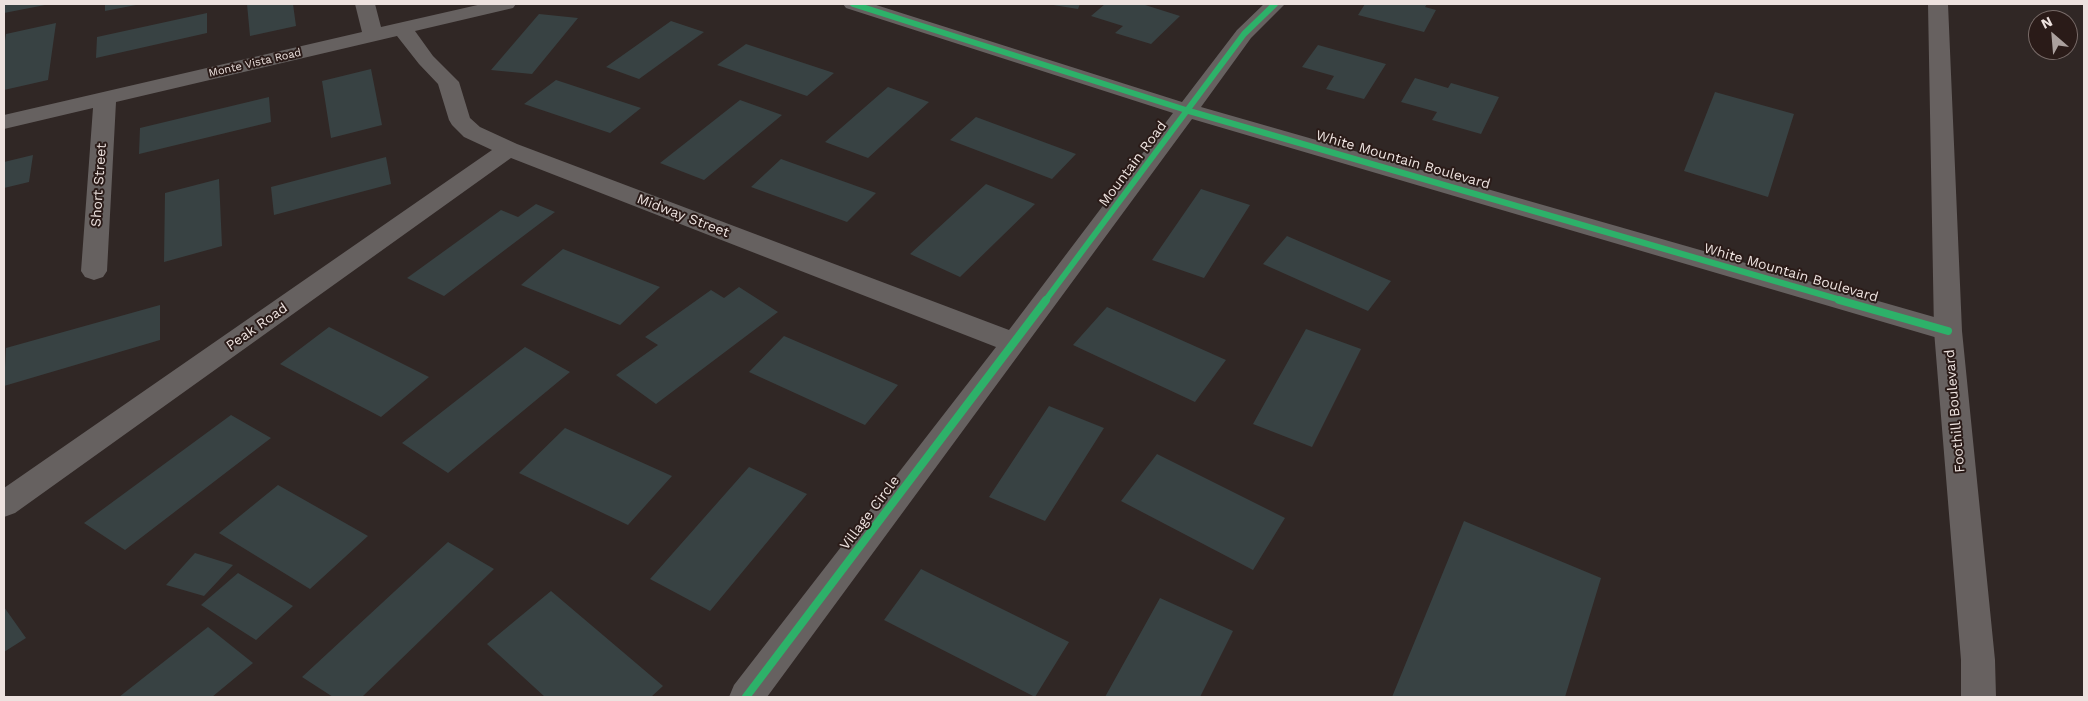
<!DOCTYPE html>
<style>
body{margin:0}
#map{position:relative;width:2088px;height:701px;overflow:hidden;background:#302725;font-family:"Work Sans",sans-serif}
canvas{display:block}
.frame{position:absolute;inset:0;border:5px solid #ede2df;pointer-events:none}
.north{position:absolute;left:2028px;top:10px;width:50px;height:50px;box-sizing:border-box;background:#2a1b18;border:1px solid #786b68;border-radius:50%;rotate:333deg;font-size:14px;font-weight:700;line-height:20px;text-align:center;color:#ede2df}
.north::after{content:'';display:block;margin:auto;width:18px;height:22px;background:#aba19e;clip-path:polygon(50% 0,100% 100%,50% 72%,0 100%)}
</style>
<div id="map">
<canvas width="2088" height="701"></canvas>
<div class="frame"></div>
<div class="north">N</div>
</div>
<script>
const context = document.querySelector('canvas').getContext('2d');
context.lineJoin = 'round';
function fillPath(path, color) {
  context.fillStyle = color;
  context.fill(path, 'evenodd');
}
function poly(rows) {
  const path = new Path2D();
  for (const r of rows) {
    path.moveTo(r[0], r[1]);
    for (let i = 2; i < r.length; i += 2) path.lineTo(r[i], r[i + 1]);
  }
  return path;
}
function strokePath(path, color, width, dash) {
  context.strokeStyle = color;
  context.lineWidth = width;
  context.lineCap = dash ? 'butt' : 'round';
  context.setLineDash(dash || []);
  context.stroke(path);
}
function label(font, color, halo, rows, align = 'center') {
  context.font = font + ' "Work Sans",sans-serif';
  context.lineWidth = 4;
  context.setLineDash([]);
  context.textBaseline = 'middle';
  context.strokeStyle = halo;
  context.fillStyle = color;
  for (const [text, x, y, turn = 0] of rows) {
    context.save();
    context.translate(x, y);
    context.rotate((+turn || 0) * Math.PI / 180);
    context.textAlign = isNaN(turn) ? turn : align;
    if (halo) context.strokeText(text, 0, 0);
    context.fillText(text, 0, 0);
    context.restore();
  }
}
fillPath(poly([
 [4,4,45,4,45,5,4,13],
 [105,4,136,4,136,5,105,11],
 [247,4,293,4,296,26,250,36],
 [1047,4,1080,4,1078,9],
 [1105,4,1142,4,1180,16,1151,44,1115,33,1123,26,1091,16],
 [1365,4,1427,4,1425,7,1436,10,1424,32,1358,15],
 [207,13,207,33,96,58,97,37],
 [539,14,578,18,532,74,491,70],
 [671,21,704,32,639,79,606,67],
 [56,23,48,80,4,90,4,47,6,34],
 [746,44,834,73,807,96,717,65],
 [1318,45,1386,64,1364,99,1326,89,1334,76,1302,67],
 [371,69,382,125,331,138,322,81],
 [1415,78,1448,88,1451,83,1499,97,1481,134,1432,120,1437,112,1401,102],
 [556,80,641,108,610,133,524,104],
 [888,87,929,102,868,158,825,142],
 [1715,92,1794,114,1768,197,1684,171],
 [269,97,271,122,139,154,140,128],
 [740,100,782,115,704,180,660,163],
 [976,117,1076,154,1052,179,950,140],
 [33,155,29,182,4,188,4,162],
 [386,157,391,184,274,215,271,187],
 [781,159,876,193,847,222,751,187],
 [219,179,222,246,164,262,165,193],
 [986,184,1035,204,960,277,910,254],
 [1201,189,1250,205,1204,278,1152,260],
 [536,204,555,212,444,296,407,278,501,210,518,217],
 [1287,236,1391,281,1368,311,1263,264],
 [563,249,660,287,620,325,521,285],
 [739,287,778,312,656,404,616,375,658,345,645,337,711,290,724,298],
 [160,305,160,340,4,386,6,348],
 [1107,307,1226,360,1195,402,1073,345],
 [329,327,429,377,381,417,280,364],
 [1306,329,1361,349,1312,447,1253,424],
 [784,336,898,385,865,425,749,372],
 [525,347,570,372,448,473,402,443],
 [1049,406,1104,428,1045,521,989,497],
 [231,415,271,438,125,550,84,523],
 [565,428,672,476,628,525,519,473],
 [1157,454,1285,518,1253,570,1121,501],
 [749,467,807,494,710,611,650,579],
 [278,485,368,536,310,589,219,533],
 [1464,521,1601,578,1565,697,1392,697],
 [448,542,494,569,362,697,333,697,302,677],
 [195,553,233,565,204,596,166,585],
 [921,569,1069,642,1035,697,884,620],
 [238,573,293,606,256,640,201,605],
 [551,591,663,686,651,697,545,697,487,644],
 [1160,598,1233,631,1200,697,1105,697],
 [4,607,26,638,4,652],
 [208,627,253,663,212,697,119,697]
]), '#384243');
fillPath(poly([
 [355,4,375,4,381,27,482,4,516,4,513,8,415,31,433,56,459,82,470,118,480,127,517,144,1009,330,1173,113,846,8,843,4,873,4,1182,102,1237,30,1264,4,1285,4,1251,38,1201,107,1948,321,1958,324,1962,331,1958,338,1948,341,1192,119,767,697,729,697,734,685,996,347,511,158,15,513,4,517,4,488,492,150,464,137,452,125,449,120,438,84,419,64,397,36,116,102,107,271,103,277,94,280,85,277,81,271,93,108,4,129,4,115,362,32,355,4]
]), '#666160');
fillPath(poly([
 [1928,4,1948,4,1962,331,1995,660,1996,697,1961,697,1961,660,1934,331,1928,4]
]), '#676160');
strokePath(poly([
 [853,4,1189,111,1844,301],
 [1045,301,1244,34,1275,4]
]), '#2db169', 6);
strokePath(poly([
 [1839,300,1948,331],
 [746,697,1046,300]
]), '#2db169', 8);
label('11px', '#ede2df', '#2a1b18', [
 ["Monte Vista Road",255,63,-13]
]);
label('14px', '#ede2df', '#2a1b18', [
 ["White Mountain Boulevard",1403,160,16],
 ["Mountain Road",1133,164,-53],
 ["Short Street",99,185,-86],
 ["Midway Street",683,216,21],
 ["White Mountain Boulevard",1791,273,16],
 ["Peak Road",257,327,-35],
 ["Foothill Boulevard",1955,411,-95],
 ["Village Circle",870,513,-53]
]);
</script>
